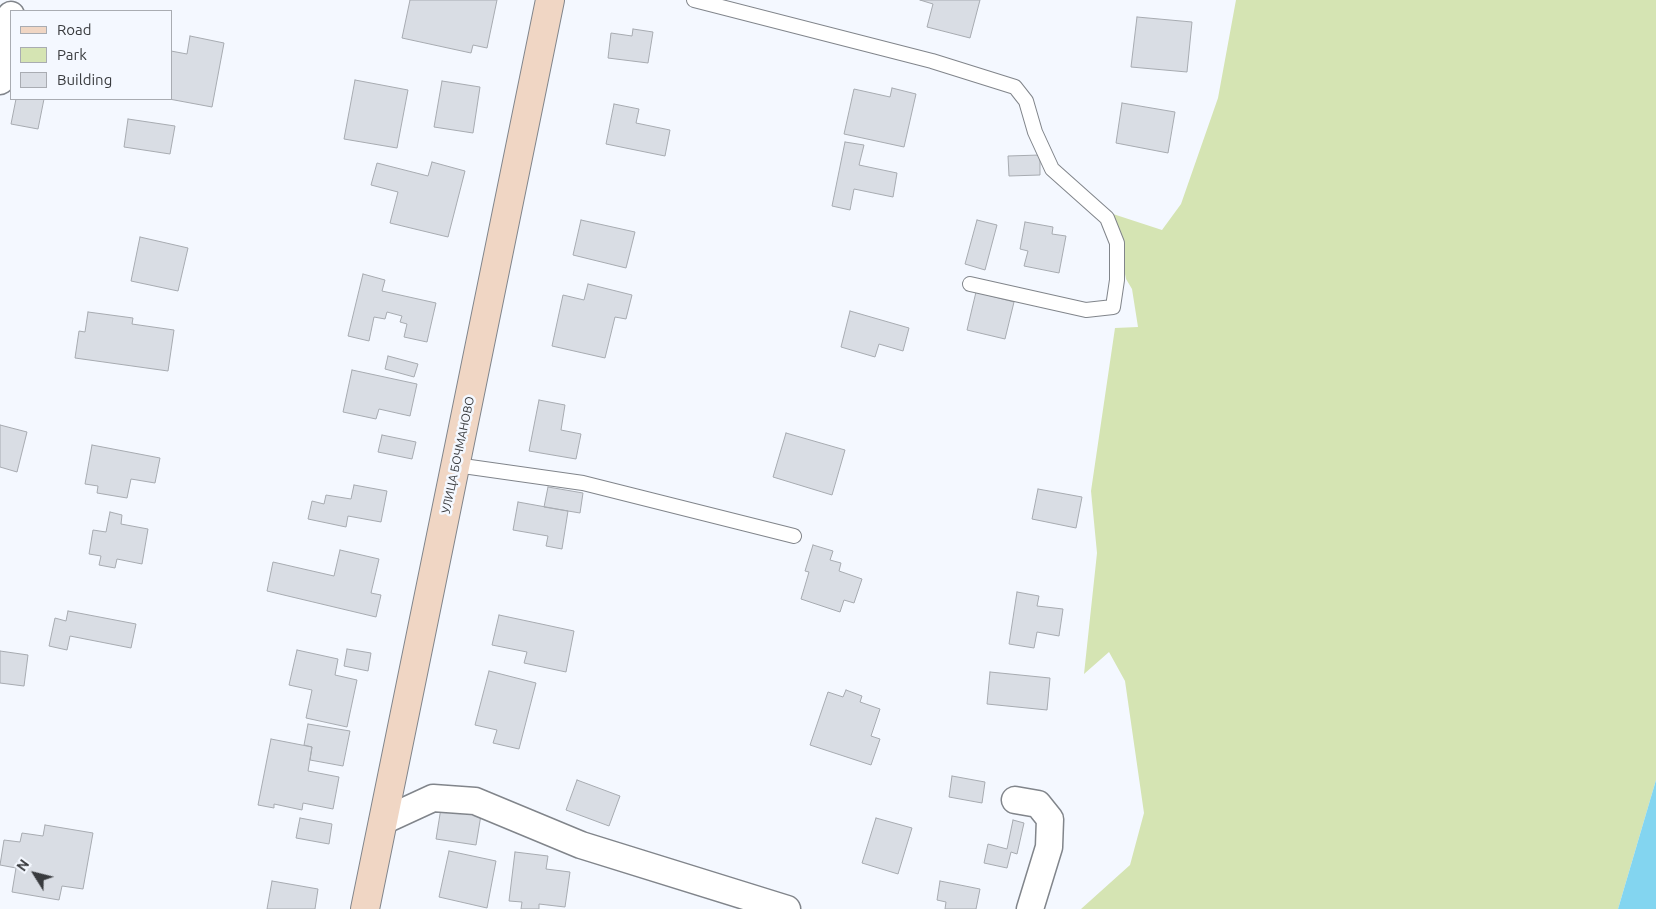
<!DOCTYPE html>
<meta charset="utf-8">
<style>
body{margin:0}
#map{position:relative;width:1656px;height:909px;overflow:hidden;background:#f4f8ff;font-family:Ubuntu,sans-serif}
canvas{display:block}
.legend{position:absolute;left:10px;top:10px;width:162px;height:90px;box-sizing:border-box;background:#f4f8ff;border:1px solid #a9acb2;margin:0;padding:6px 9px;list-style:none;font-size:15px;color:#393b3e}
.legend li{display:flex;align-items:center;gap:10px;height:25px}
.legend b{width:25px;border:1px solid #a9acb2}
.north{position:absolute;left:10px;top:849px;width:50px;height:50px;-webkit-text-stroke:4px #f4f8ff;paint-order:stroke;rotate:306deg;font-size:14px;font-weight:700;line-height:20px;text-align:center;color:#393b3e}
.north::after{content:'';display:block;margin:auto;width:18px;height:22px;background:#393b3e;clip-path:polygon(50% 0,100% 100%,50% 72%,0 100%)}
</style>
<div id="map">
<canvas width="1656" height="909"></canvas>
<ul class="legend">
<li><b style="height:6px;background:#f0d6c4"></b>Road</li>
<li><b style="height:14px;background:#d5e4b3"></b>Park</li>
<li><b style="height:14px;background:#d9dde4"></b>Building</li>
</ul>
<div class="north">N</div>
</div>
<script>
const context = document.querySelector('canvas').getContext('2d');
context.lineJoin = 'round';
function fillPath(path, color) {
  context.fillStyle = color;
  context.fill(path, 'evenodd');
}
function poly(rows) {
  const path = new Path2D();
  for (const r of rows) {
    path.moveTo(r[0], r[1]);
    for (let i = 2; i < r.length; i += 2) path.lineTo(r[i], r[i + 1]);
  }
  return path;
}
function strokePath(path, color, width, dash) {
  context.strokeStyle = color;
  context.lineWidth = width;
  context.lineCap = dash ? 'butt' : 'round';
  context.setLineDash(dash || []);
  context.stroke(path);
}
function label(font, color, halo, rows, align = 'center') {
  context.font = font + ' Ubuntu,sans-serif';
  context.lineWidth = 5;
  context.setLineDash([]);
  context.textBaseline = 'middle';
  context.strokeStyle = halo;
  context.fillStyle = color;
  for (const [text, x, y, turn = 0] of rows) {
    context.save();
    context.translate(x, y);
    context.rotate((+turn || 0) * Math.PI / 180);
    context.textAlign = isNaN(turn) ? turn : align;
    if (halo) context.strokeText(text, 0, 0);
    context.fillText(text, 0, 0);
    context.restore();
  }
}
fillPath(poly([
 [1236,0,1656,0,1656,780,1618,909,1081,909,1130,865,1144,813,1125,681,1109,652,1084,674,1097,553,1091,491,1115,328,1138,327,1132,289,1126,279,1113,214,1162,230,1181,204,1218,98]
]), '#d5e4b3');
fillPath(poly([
 [1656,780,1656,909,1618,909]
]), '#83d5f0');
const building = poly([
 [410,0,497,0,487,48,473,45,471,53,402,38,410,0],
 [920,0,980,0,970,38,927,27,933,4,920,0],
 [1137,17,1192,22,1187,72,1131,67,1137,17],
 [633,29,653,32,648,63,608,58,611,33,632,36,633,29],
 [190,36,224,43,212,107,169,99,171,99,171,51,187,54,190,36],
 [355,80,408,90,397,148,344,139,355,80],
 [442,81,480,87,473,133,434,127,442,81],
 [892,88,916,94,904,147,844,134,854,89,890,97,892,88],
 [16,99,44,99,38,129,11,124,16,99],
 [1122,103,1175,112,1168,153,1116,143,1122,103],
 [614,104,639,109,636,123,670,130,665,156,606,144,614,104],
 [128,119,175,126,170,154,124,147,128,119],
 [845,142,864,145,859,165,897,173,893,197,854,189,850,210,832,206,845,142],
 [1040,155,1040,175,1009,176,1008,156,1040,155],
 [432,162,465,171,448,237,390,223,398,192,371,185,377,163,428,176,432,162],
 [581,220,635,232,626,268,573,255,581,220],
 [977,220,997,225,985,270,965,264,977,220],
 [1025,222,1053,227,1052,234,1066,236,1059,273,1024,266,1028,251,1020,249,1025,222],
 [140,237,188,248,178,291,131,281,140,237],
 [363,274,385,280,382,291,436,303,427,342,404,337,407,324,400,322,402,316,387,312,385,319,374,317,369,341,348,336,363,274],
 [588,284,632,295,626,319,615,317,605,358,552,346,563,295,584,300,588,284],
 [976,292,1014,302,1005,339,967,330,976,292],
 [850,311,909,328,903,351,879,344,875,357,841,347,850,311],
 [88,312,133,318,132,324,174,330,168,371,75,358,79,331,85,332,88,312],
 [388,356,418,364,414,377,385,369,388,356],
 [352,370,417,384,410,416,379,409,376,419,343,412,352,370],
 [539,400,565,405,561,430,581,434,576,459,529,451,539,400],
 [0,425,27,432,17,472,0,467,0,425],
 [786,433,845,450,832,495,773,477,786,433],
 [382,435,416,442,412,459,378,452,382,435],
 [92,445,160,458,155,483,131,479,127,498,97,493,98,486,85,484,92,445],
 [354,485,387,491,381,522,348,516,346,527,308,519,312,501,324,504,326,495,351,499,354,485],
 [548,487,583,493,580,513,544,507,548,487],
 [1038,489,1082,497,1076,528,1032,519,1038,489],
 [518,502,568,511,562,549,546,546,548,536,513,530,518,502],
 [110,512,122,515,121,524,148,529,142,564,117,559,115,568,99,565,101,556,89,554,93,530,106,532,110,512],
 [813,545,833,551,830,560,841,563,839,571,862,579,854,603,844,600,840,612,801,599,809,572,805,571,813,545],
 [340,550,379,559,371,593,381,595,376,617,267,591,273,562,334,576,340,550],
 [1017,592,1039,596,1037,606,1063,609,1059,636,1037,632,1034,648,1009,644,1017,592],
 [68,611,136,624,131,648,70,636,67,650,49,646,55,618,66,621,68,611],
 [499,615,574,631,566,672,524,663,527,652,492,645,499,615],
 [347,649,371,653,368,671,344,666,347,649],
 [297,650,338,659,335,675,357,680,347,727,306,718,312,690,289,685,297,650],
 [0,651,28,655,24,686,0,683,0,651],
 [489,671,536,683,519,749,493,743,497,730,475,725,489,671],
 [990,672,1050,678,1047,710,987,704,990,672],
 [846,690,862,696,860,702,880,709,871,736,880,739,871,765,810,745,828,692,843,697,846,690],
 [308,724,350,731,343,766,310,760,312,747,304,745,308,724],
 [271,739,312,747,308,771,339,777,333,809,303,803,302,810,274,804,274,808,258,805,271,739],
 [952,776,985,782,982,803,949,797,952,776],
 [577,780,620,796,609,826,566,810,577,780],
 [441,808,481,815,476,845,436,839,441,808],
 [300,818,332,824,329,844,296,838,300,818],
 [876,818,912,828,898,874,862,863,876,818],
 [1013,820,1024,823,1017,854,1011,852,1007,868,984,863,988,844,1007,849,1013,820],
 [45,825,93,833,83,889,62,886,59,900,12,892,16,868,0,865,4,840,20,842,22,833,43,836,45,825],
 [449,851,496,861,487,908,439,897,449,851],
 [515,852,548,856,546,869,570,872,565,907,539,904,539,909,521,909,522,902,509,901,515,852],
 [272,881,318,889,315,909,267,909,272,881],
 [940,881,980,889,976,909,945,909,946,902,937,900,940,881]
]);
fillPath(building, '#d9dde4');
strokePath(building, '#a7abb1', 1);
const lane = poly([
 [694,0,932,61,1015,87,1026,101,1035,132,1052,169,1107,218,1117,243,1117,280,1113,307,1086,310,970,284],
 [456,465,583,483,794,536]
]);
const street = poly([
 [0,81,11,15],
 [1015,800,1038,804,1050,819,1049,847,1030,909],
 [383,821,433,798,475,801,581,845,787,909]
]);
const secondary = poly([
 [365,909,550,0]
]);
strokePath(lane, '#81858b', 16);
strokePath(street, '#81858b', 29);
strokePath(secondary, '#81858b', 30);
strokePath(lane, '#fff', 14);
strokePath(street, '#fff', 26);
strokePath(secondary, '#f0d6c4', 28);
label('12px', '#393b3e', '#f4f8ff', [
 ["УЛИЦА БОЧМАНОВО",458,455,-78]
]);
</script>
